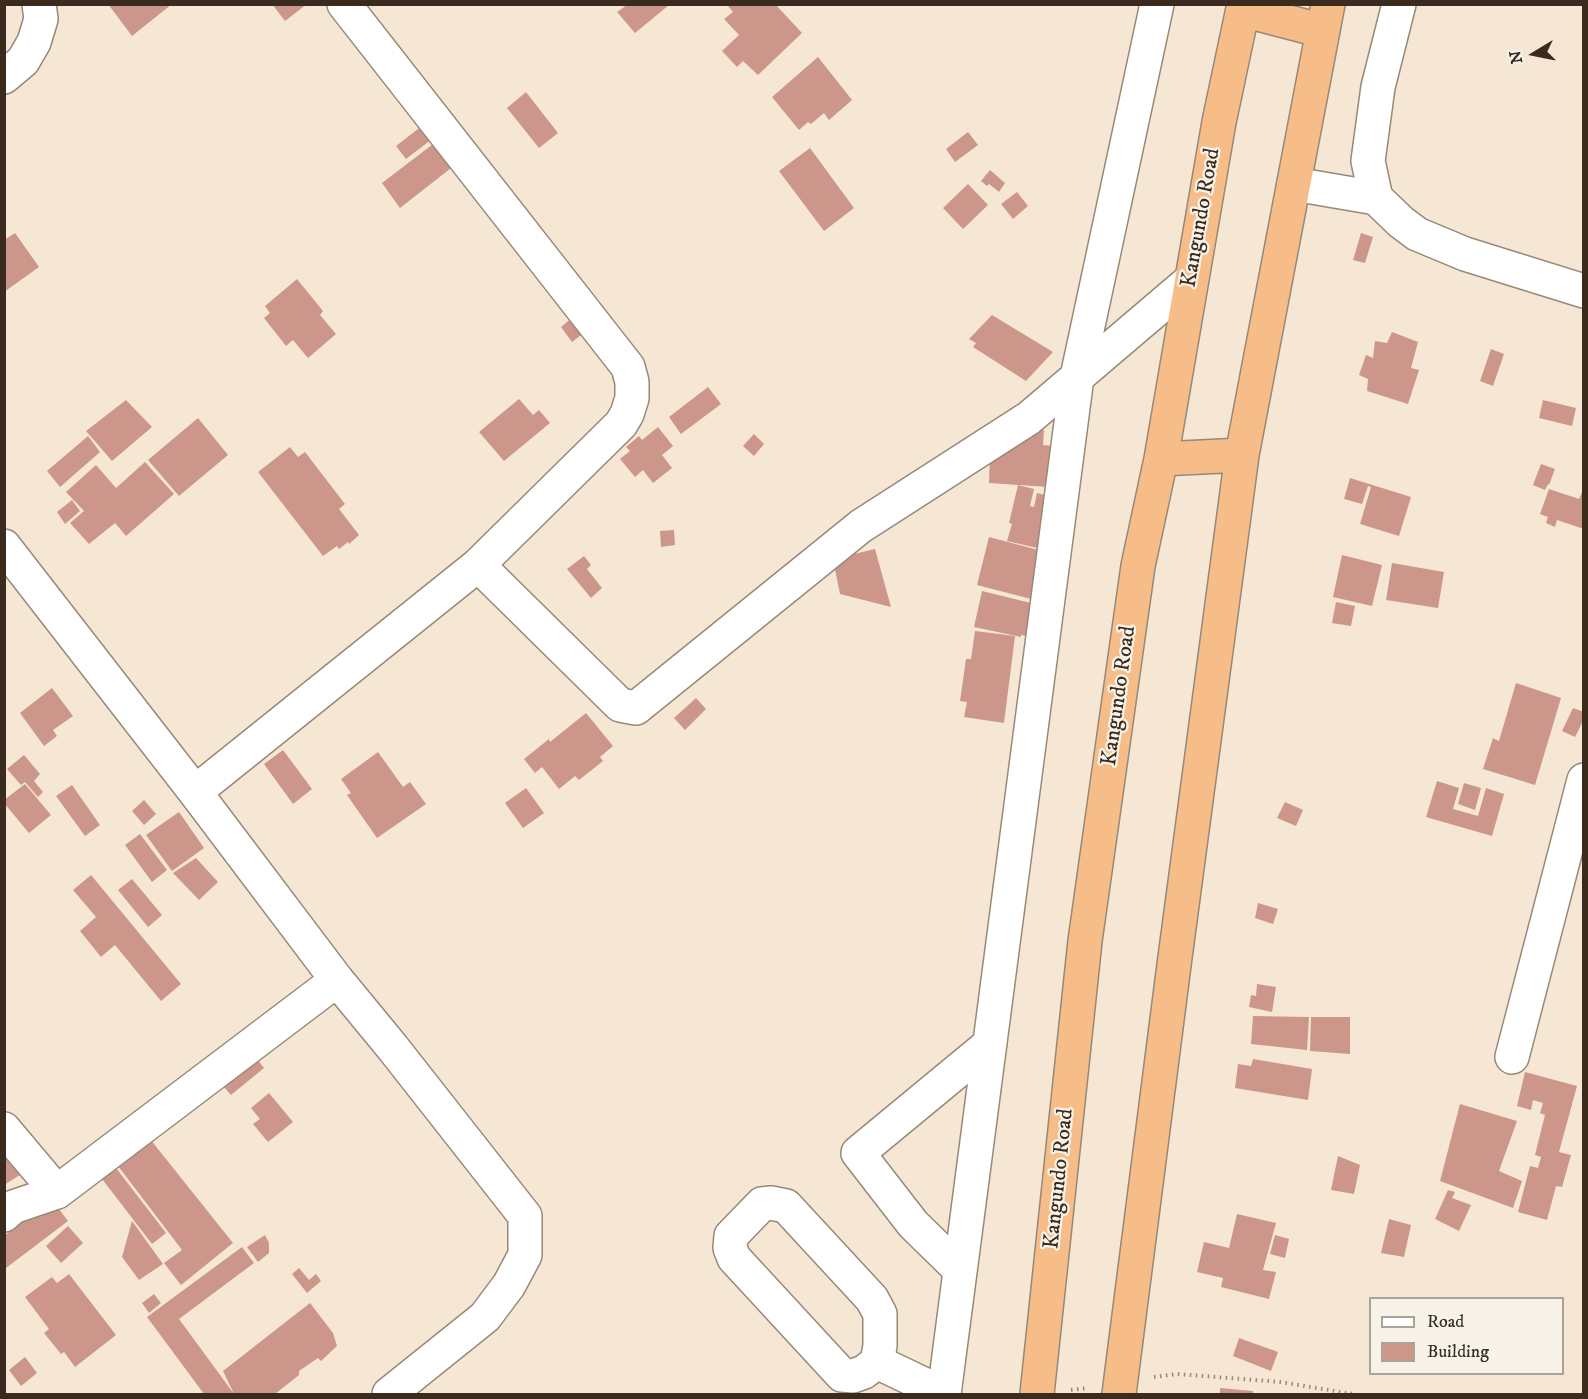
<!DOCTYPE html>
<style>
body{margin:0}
#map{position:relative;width:1588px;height:1399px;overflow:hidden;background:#f5e7d3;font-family:"IM FELL DW Pica",serif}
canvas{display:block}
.frame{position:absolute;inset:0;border:6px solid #3b2a1e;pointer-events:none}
.legend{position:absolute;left:1369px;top:1297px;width:195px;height:78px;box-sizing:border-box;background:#f7f3e8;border:2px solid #aca397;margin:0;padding:8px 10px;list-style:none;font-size:18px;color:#3b2a1e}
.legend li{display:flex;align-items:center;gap:12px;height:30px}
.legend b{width:30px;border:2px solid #aca397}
.north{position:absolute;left:1504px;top:24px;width:60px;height:60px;-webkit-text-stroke:4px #f7f3e8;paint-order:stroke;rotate:260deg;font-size:16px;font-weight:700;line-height:24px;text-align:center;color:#3b2a1e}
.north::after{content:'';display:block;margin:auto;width:21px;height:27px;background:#3b2a1e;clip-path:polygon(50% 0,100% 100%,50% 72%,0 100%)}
</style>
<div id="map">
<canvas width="1588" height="1399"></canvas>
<div class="frame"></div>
<ul class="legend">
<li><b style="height:8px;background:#fff"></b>Road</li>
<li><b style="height:16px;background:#cd968b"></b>Building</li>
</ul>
<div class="north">N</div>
</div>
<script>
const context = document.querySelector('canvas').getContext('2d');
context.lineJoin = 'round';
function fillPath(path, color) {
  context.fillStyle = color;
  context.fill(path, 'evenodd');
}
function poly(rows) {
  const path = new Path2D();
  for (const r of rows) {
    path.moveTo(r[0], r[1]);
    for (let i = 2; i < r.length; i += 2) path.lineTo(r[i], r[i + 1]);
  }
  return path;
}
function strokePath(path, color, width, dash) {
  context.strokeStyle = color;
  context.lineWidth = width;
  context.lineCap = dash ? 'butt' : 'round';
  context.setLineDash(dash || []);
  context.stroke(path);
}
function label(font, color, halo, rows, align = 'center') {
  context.font = font + ' "IM FELL DW Pica",serif';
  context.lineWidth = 4.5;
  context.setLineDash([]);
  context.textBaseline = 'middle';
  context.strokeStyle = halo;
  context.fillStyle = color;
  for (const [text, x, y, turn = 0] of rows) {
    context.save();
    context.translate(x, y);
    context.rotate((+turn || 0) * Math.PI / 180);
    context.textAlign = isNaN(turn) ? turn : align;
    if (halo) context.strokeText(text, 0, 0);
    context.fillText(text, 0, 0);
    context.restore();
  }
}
fillPath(poly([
 [108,4,172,4,132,36],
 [272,4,307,4,285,21],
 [730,4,775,4,802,33,758,75,743,61,737,67,722,51,739,35,724,19,733,12,728,6],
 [627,5,669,5,635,33,617,12],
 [818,57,852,100,829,120,824,113,811,124,808,122,799,130,772,97],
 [526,92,558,133,539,148,507,108],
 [427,122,436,136,406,159,396,146],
 [968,132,978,145,955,162,946,149],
 [437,141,455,165,400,208,382,183],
 [810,148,854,208,824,231,779,171],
 [990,170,1005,183,999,192,989,184,987,186,981,181],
 [968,184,988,205,963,229,943,208],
 [1017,192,1028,206,1013,219,1001,204],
 [15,233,39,267,4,292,4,240],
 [1361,233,1373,237,1365,263,1353,260],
 [297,279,323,311,320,315,336,334,308,358,293,340,286,346,264,318,270,313,265,306],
 [992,315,1053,352,1026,381,973,347,976,343,969,339],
 [573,317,585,332,572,342,561,327],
 [1392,332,1418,342,1411,368,1419,370,1408,404,1367,391,1368,379,1359,375,1366,355,1373,358,1375,341,1387,343],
 [1491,349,1504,354,1493,386,1480,381],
 [708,387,721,404,681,434,669,417],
 [519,399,533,415,539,410,550,423,504,461,479,432],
 [126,400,152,427,112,461,86,431],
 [1543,400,1576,408,1572,426,1539,418],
 [198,418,228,455,179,496,148,460],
 [658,427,673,446,662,455,672,468,653,483,643,470,635,477,620,459,630,451,626,447,639,436,642,440],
 [1020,428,1044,430,1043,445,1053,446,1049,487,989,483,990,454,1004,454,1005,441],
 [754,434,764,444,754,456,743,446],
 [88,436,100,452,60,487,47,471],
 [290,447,298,457,305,452,345,504,339,509,359,535,349,544,348,542,339,549,337,546,323,556,258,472],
 [145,462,174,494,126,536,115,523,89,544,70,523,84,511,66,492,96,465,116,488],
 [1541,464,1555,469,1549,485,1548,484,1545,490,1533,485],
 [1350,478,1411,497,1399,536,1360,524,1371,487,1368,486,1362,504,1344,499],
 [1018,485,1034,489,1030,506,1034,507,1037,493,1056,498,1048,530,1040,529,1039,534,1049,536,1046,550,1007,541,1012,524,1009,523],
 [1584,488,1584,529,1557,520,1555,527,1546,523,1548,517,1540,514,1549,489,1579,499],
 [72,500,80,511,65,524,57,512],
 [674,530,675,545,661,547,660,531],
 [989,537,1042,551,1031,599,977,585],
 [875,549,891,607,840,594,833,559],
 [1342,555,1382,565,1372,606,1333,597],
 [584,556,591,565,587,569,602,588,591,598,567,569],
 [1392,563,1444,572,1438,608,1386,600],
 [982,591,1043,606,1036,638,1021,635,1021,637,974,627],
 [1336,602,1355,606,1351,626,1332,623],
 [975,631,1015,636,1004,723,964,717,967,702,960,701,966,659,971,659],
 [1516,683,1561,698,1535,785,1483,769,1493,738,1499,741],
 [52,688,73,716,53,730,57,736,44,746,20,713],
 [696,698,706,709,685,730,674,718],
 [1573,708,1584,712,1584,719,1575,737,1562,731],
 [586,713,613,746,600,757,603,761,579,780,575,776,559,789,542,767,535,773,524,759,549,739,550,742],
 [283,750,312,789,293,804,264,764],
 [378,752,403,787,410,782,426,804,377,838,347,795,351,793,341,779],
 [24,755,40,774,34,781,43,792,38,797,25,782,21,785,7,769],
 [1437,781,1459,788,1453,809,1478,816,1486,788,1504,794,1492,836,1426,817],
 [1464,783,1481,788,1475,810,1458,804],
 [25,784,51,815,29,833,4,803,4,800],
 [72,785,100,825,85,836,56,796],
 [526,788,544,813,523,828,505,803],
 [144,800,156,814,144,825,132,811],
 [1285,802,1303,810,1296,826,1277,818],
 [179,812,204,848,172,871,146,835],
 [140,834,167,870,152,882,125,845],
 [196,858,218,882,199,900,173,873],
 [91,875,181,984,161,1001,115,945,101,957,80,931,96,917,73,890],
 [132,879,162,915,148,927,118,890],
 [1258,903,1278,909,1273,924,1255,918],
 [1257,984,1276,987,1272,1012,1249,1007,1251,995,1256,996],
 [1253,1016,1309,1017,1307,1050,1251,1044],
 [1311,1017,1350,1017,1350,1054,1310,1051],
 [250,1050,264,1068,231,1095,216,1078],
 [1253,1059,1312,1069,1308,1100,1235,1088,1238,1064,1251,1066],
 [1525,1072,1577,1086,1559,1152,1571,1155,1562,1187,1556,1186,1547,1220,1518,1212,1530,1166,1538,1168,1541,1157,1535,1155,1545,1115,1540,1113,1543,1103,1533,1100,1531,1110,1517,1106],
 [269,1093,293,1122,268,1142,253,1124,260,1119,251,1108],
 [1460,1104,1517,1121,1499,1171,1522,1181,1513,1208,1440,1181],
 [146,1134,233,1243,181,1285,164,1263,182,1250,115,1162],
 [8,1154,23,1173,4,1185,4,1156],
 [1338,1156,1360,1165,1354,1194,1331,1190],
 [113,1164,166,1233,152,1244,99,1175],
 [1448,1190,1455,1192,1452,1198,1471,1205,1459,1231,1435,1219],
 [52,1200,68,1221,6,1268,4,1266,4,1236],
 [1237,1214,1276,1223,1263,1270,1276,1272,1269,1299,1221,1287,1223,1278,1197,1272,1204,1242,1229,1248],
 [1389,1219,1411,1225,1404,1257,1381,1253],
 [132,1221,163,1264,139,1280,122,1257],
 [68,1226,83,1243,61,1263,46,1246],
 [265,1235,269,1243,269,1253,258,1262,247,1247],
 [1275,1235,1289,1239,1285,1258,1270,1254],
 [242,1247,254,1263,179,1319,234,1394,223,1371,310,1303,333,1333,337,1346,321,1361,318,1358,299,1371,299,1375,275,1394,204,1394,147,1317],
 [299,1268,309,1280,316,1274,321,1281,307,1293,292,1274],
 [69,1274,116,1335,75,1367,64,1352,61,1354,44,1333,49,1329,25,1297,52,1277,57,1283],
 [154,1294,161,1303,149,1313,142,1303],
 [1239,1338,1278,1352,1271,1371,1233,1356],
 [25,1357,37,1373,21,1386,9,1370],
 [1220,1388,1253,1391,1253,1394,1220,1394]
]), '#cd968b');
const minor = poly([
 [1399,4,1378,87,1368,161,1376,198,1401,222,1417,234,1465,254,1584,291],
 [4,77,23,61,34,42,41,19,39,4],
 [1294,184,1376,198],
 [4,546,195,792,337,980,393,1048,525,1216,525,1255,509,1285,485,1317,389,1394],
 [478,565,620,705,636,708,861,526,1029,418,1191,280],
 [195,792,478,565,621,424,627,414,632,398,632,382,628,367,344,4],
 [1512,1057,1584,780],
 [4,1129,57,1192,337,980],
 [4,1215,13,1207,57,1192],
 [960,1270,913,1224,858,1153,990,1044],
 [877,1362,864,1372,853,1376,842,1375,734,1258,730,1248,731,1236,762,1204,771,1203,786,1206,872,1299,880,1314,880,1346,877,1362,944,1394,1077,377,1157,4]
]);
const highway = poly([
 [1243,10,1323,31],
 [1161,459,1242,455],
 [1037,1394,1085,941,1138,566,1161,459,1219,122,1244,4],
 [1119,1394,1174,965,1242,455,1328,4]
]);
strokePath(minor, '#988878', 36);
strokePath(highway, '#988878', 36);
strokePath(poly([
 [1154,1377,1177,1374,1281,1382,1353,1394],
 [1071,1390,1088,1388]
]), '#988878', 4, [1.5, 4.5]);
strokePath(minor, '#fff', 33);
strokePath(highway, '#f7bd88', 33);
label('22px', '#3b2a1e', '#f7f3e8', [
 ["Kangundo Road",1202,218,-80],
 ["Kangundo Road",1120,696,-82],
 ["Kangundo Road",1060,1179,-84]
]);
</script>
